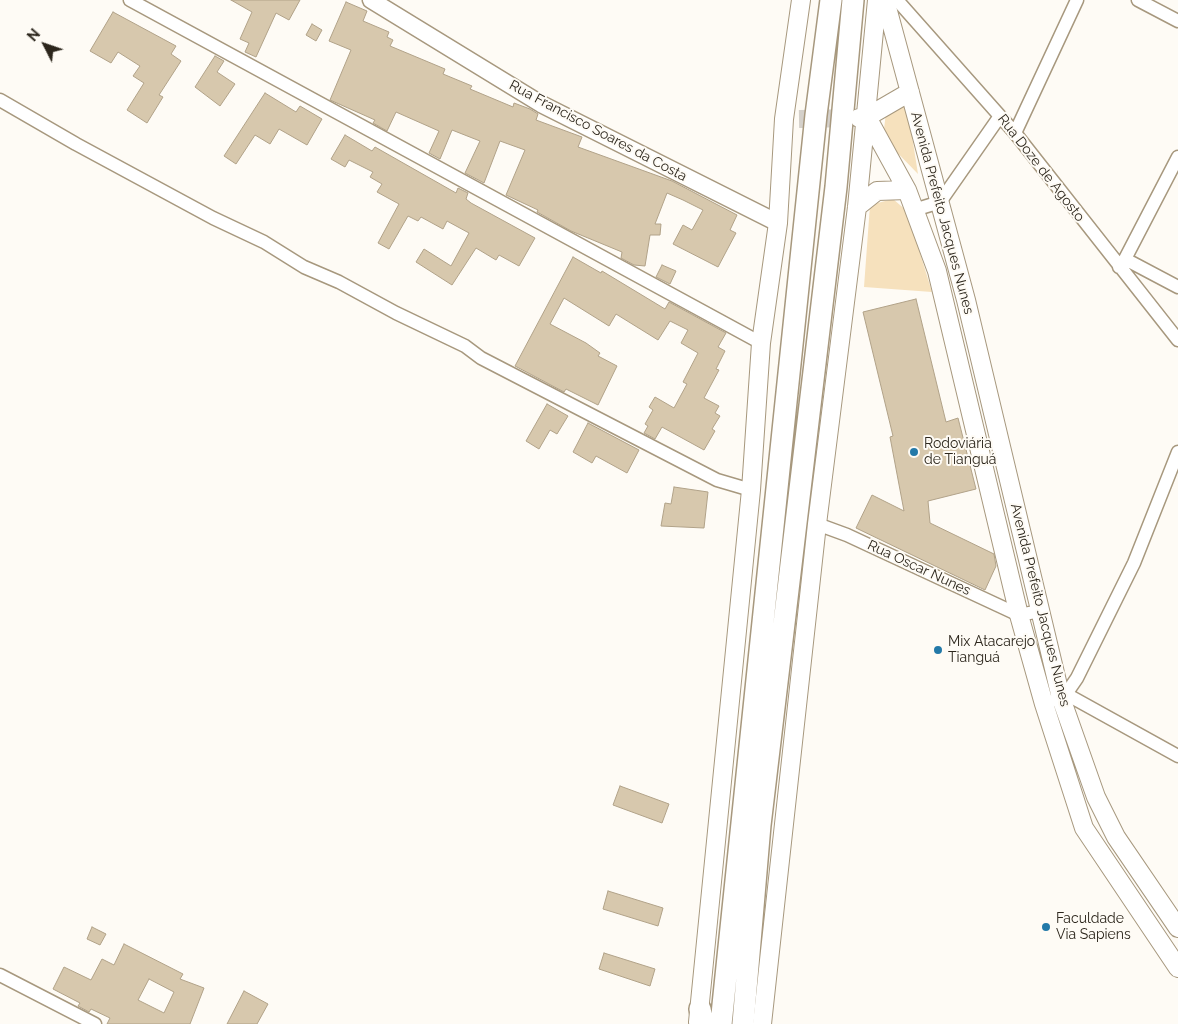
<!DOCTYPE html>
<meta charset="utf-8">
<style>
body{margin:0}
#map{position:relative;width:1178px;height:1024px;overflow:hidden;background:#fefbf5;font-family:Raleway,sans-serif}
canvas{display:block}
.north{position:absolute;left:20px;top:20px;width:50px;height:50px;-webkit-text-stroke:4px #fefbf5;paint-order:stroke;rotate:311deg;font-size:14px;font-weight:700;line-height:20px;text-align:center;color:#2c261c}
.north::after{content:'';display:block;margin:auto;width:18px;height:22px;background:#2c261c;clip-path:polygon(50% 0,100% 100%,50% 72%,0 100%)}
</style>
<div id="map">
<canvas width="1178" height="1024"></canvas>
<div class="north">N</div>
</div>
<script>
const context = document.querySelector('canvas').getContext('2d');
context.lineJoin = 'round';
function fillPath(path, color) {
  context.fillStyle = color;
  context.fill(path, 'evenodd');
}
function poly(rows) {
  const path = new Path2D();
  for (const r of rows) {
    path.moveTo(r[0], r[1]);
    for (let i = 2; i < r.length; i += 2) path.lineTo(r[i], r[i + 1]);
  }
  return path;
}
function strokePath(path, color, width, dash) {
  context.strokeStyle = color;
  context.lineWidth = width;
  context.lineCap = dash ? 'butt' : 'round';
  context.setLineDash(dash || []);
  context.stroke(path);
}
function label(font, color, halo, rows, align = 'center') {
  context.font = font + ' Raleway,sans-serif';
  context.lineWidth = 4;
  context.setLineDash([]);
  context.textBaseline = 'middle';
  context.strokeStyle = halo;
  context.fillStyle = color;
  for (const [text, x, y, turn = 0] of rows) {
    context.save();
    context.translate(x, y);
    context.rotate((+turn || 0) * Math.PI / 180);
    context.textAlign = isNaN(turn) ? turn : align;
    if (halo) context.strokeText(text, 0, 0);
    context.fillText(text, 0, 0);
    context.restore();
  }
}
fillPath(poly([
 [906,98,918,174,883,138,886,112],
 [893,199,907,211,932,292,864,287,870,205]
]), '#f6e1bd');
const building = poly([
 [231,0,300,0,289,20,276,13,256,57,245,52,249,43,240,39,252,12,231,0],
 [346,2,367,11,363,21,389,32,387,37,393,40,390,46,445,69,443,74,472,86,470,89,513,107,514,103,530,109,538,114,536,120,582,137,578,147,672,181,737,215,730,230,736,233,718,267,673,244,683,225,692,230,703,210,683,200,667,193,655,224,661,224,660,235,650,235,645,266,634,265,621,258,622,252,571,231,537,212,538,210,506,195,525,150,500,141,484,183,465,173,480,141,452,130,440,159,429,153,439,131,396,112,387,131,373,123,375,120,330,100,351,50,329,41,346,2],
 [113,12,176,46,171,54,181,61,159,95,163,97,147,123,127,110,144,83,133,76,140,66,118,52,111,63,90,51,113,12],
 [312,24,322,30,316,41,306,35,312,24],
 [215,56,224,61,217,72,235,84,220,106,195,87,215,56],
 [265,93,296,112,300,106,322,119,307,145,279,129,270,144,255,135,236,164,224,156,265,93],
 [345,135,372,151,375,147,456,193,458,188,468,193,466,199,471,203,535,238,519,266,499,255,496,260,476,248,452,285,416,262,424,249,451,266,469,233,447,221,443,229,421,217,418,221,408,216,389,249,378,243,399,204,377,192,382,184,370,177,373,172,349,160,345,167,331,159,345,135],
 [573,257,601,273,602,271,665,309,669,302,726,333,718,347,725,351,716,369,719,370,704,398,719,406,715,413,720,416,712,429,715,431,704,450,662,427,655,439,644,433,648,426,645,424,653,410,649,407,655,397,674,408,687,384,683,382,698,353,681,343,688,330,670,321,658,340,616,314,609,326,564,298,550,324,586,343,600,353,598,356,617,366,598,405,566,389,564,392,515,366,573,257],
 [662,265,676,271,670,284,656,277,662,265],
 [916,299,946,422,958,418,976,489,928,501,930,523,994,554,996,566,985,590,856,528,872,495,904,511,890,437,893,436,863,312,916,299],
 [547,404,568,416,557,434,550,430,539,449,526,441,547,404],
 [588,423,639,450,627,473,596,456,592,463,573,452,588,423],
 [674,487,708,492,704,528,661,526,665,503,671,504,674,487],
 [620,786,669,804,662,823,613,805,620,786],
 [608,891,663,908,658,926,603,909,608,891],
 [92,927,106,934,100,945,87,939,92,927],
 [124,944,183,974,180,979,204,988,190,1024,107,1024,110,1018,91,1009,89,1012,78,1006,80,1003,53,989,64,967,91,980,102,959,114,965,124,944],
 [149,979,174,992,164,1013,138,1000,149,979],
 [604,953,655,969,650,986,599,969,604,953],
 [244,991,268,1004,257,1024,227,1024,244,991]
]);
fillPath(building, '#d7c8ad');
strokePath(building, '#b1a288', 1);
strokePath(poly([
 [799,119,854,118]
]), '#d4d0ca', 18, [18, 9]);
const minor = poly([
 [130,0,761,343],
 [897,0,1015,133,1178,340],
 [1138,0,1178,21],
 [0,100,76,144,213,218,264,242,304,267,339,282,396,313,465,346,481,358,717,480,751,490],
 [1015,133,1077,0],
 [914,210,940,202,1000,116],
 [1125,259,1178,287],
 [1119,267,1125,259,1178,157],
 [817,524,847,535,1019,615,1040,611],
 [1066,694,1178,756],
 [1055,700,1066,694,1077,678,1134,563,1178,452],
 [0,975,95,1024]
]);
const tertiary = poly([
 [371,0,541,104,778,223]
]);
const secondary = poly([
 [885,0,966,300,1061,698,1096,797,1116,837,1178,928],
 [867,117,907,190,937,271,1019,615,1044,704,1084,828,1178,968],
 [859,118,867,117,910,92],
 [857,207,877,191,907,190],
 [698,1022,751,490,761,343,778,223,784,119,801,0],
 [762,1024,817,524,857,207,877,0]
]);
const trunk = poly([
 [700,1009,703,1024],
 [721,1024,816,115,831,0],
 [743,1024,760,825,836,187,853,0]
]);
strokePath(minor, '#a7987e', 15);
strokePath(tertiary, '#a7987e', 19);
strokePath(secondary, '#a7987e', 20);
strokePath(trunk, '#a7987e', 24);
strokePath(minor, '#fff', 12);
strokePath(tertiary, '#fff', 16);
strokePath(secondary, '#fff', 18);
strokePath(trunk, '#fff', 21);
for (const [x, y, r, color] of [
 [914,452,5,"#2379a8"],
 [938,650,5,"#2379a8"],
 [1046,927,5,"#2379a8"]
]) {
  const dot = new Path2D();
  dot.arc(x, y, r, 0, 2 * Math.PI);
  context.fillStyle = color;
  context.fill(dot);
  strokePath(dot, '#fefbf5', 2);
}
label('14px', '#2c261c', '#fefbf5', [
 ["Rua Francisco Soares da Costa",598,131,28],
 ["Rua Doze de Agosto",1041,168,52],
 ["Avenida Prefeito Jacques Nunes",942,213,75],
 ["Rua Oscar Nunes",919,568,25],
 ["Avenida Prefeito Jacques Nunes",1040,605,76]
]);
label('14px', '#2c261c', '#fefbf5', [
 ["Rodoviária",924,444],
 ["de Tianguá",924,460],
 ["Mix Atacarejo",948,642],
 ["Tianguá",948,658],
 ["Faculdade",1056,919],
 ["Via Sapiens",1056,935]
], 'left');
</script>
